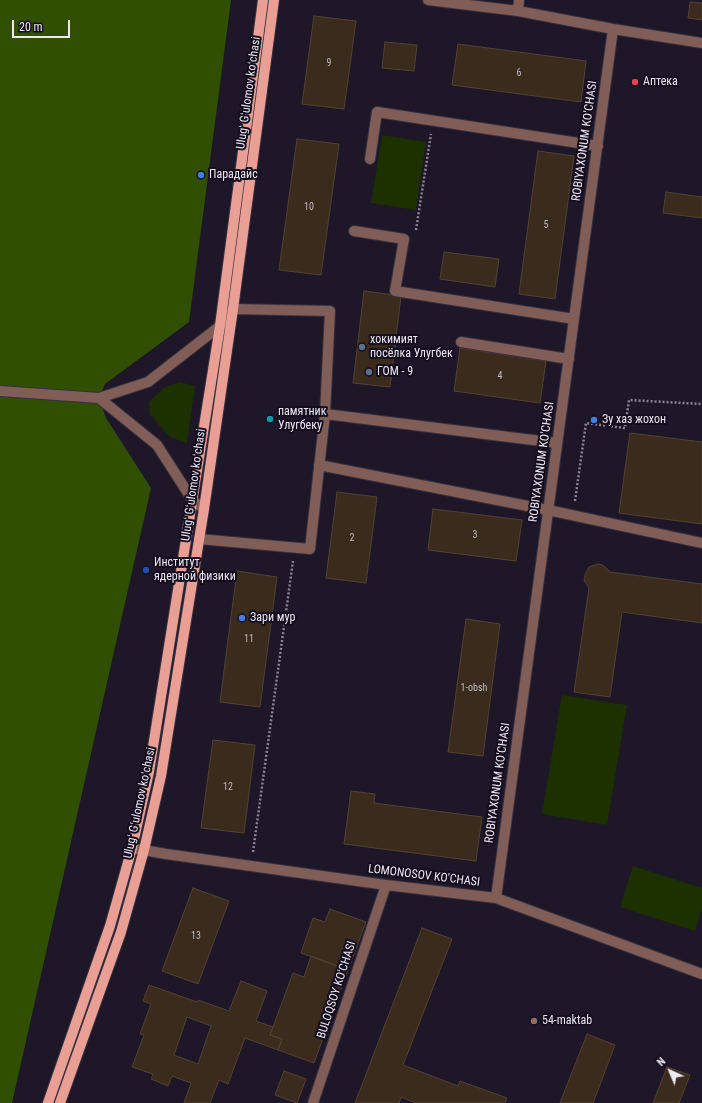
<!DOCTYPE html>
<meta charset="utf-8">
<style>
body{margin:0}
#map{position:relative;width:702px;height:1103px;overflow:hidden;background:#1d1728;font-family:"Roboto Condensed",sans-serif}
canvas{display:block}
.north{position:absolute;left:650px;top:1051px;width:40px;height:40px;-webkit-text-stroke:3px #140e1e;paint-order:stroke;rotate:316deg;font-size:11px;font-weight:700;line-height:16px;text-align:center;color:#ebe8f3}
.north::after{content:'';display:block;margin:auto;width:14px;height:18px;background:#ebe8f3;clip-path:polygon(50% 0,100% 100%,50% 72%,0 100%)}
.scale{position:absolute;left:12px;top:20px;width:58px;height:18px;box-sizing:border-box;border:2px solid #ebe8f3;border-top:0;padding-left:5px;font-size:12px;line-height:14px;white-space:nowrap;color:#ebe8f3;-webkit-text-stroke:3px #140e1e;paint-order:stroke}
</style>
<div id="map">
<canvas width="702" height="1103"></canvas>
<div class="north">N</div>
<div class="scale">20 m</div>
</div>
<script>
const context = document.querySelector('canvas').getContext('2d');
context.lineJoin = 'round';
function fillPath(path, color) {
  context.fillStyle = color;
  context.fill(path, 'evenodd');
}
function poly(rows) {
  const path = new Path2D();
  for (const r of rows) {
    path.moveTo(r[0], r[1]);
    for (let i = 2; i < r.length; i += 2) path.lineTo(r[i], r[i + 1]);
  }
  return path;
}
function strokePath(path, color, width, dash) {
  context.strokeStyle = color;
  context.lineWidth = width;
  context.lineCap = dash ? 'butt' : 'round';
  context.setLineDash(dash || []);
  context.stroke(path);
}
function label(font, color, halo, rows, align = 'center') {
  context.font = font + ' "Roboto Condensed",sans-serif';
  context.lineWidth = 4;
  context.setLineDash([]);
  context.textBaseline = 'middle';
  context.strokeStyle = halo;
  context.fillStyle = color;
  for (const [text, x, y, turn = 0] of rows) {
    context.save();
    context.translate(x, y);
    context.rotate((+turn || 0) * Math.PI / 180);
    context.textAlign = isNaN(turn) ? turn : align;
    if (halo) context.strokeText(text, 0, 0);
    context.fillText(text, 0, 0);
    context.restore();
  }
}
fillPath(poly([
 [382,135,426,142,416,210,371,203],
 [180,382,195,386,187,443,170,437,150,415,149,402,165,387],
 [562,695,627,705,607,825,542,814],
 [633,866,702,888,702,908,695,931,620,907]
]), '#1d3000');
fillPath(poly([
 [0,0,231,0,189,322,105,384,99,398,106,418,151,488,12,1103,0,1103]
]), '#314f00');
const building = poly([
 [690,2,702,3,702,20,688,18,690,2],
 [314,16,356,21,344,109,302,104,314,16],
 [385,42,417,45,414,71,382,68,385,42],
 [458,44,586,61,581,102,452,85,458,44],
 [297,139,339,144,321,275,279,270,297,139],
 [538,151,574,156,555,299,519,294,538,151],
 [666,192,702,197,702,218,663,213,666,192],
 [444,252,499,259,495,287,440,279,444,252],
 [364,291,401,296,390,387,353,383,364,291],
 [460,348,546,361,540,403,454,391,460,348],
 [630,433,702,442,702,524,619,513,630,433],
 [337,492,377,497,366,583,326,578,337,492],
 [433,509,522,520,516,561,428,550,433,509],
 [598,564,603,565,610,572,702,584,702,623,622,612,610,697,574,692,589,588,584,580,585,575,589,567,598,564],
 [237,571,277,577,260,707,220,702,237,571],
 [466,619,500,624,483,756,448,752,466,619],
 [213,740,255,745,244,833,201,828,213,740],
 [351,791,375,794,374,803,482,817,476,861,344,844,351,791],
 [193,888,229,901,198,984,162,971,193,888],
 [330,909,366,922,348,970,301,953,313,918,325,922,330,909],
 [422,928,452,939,403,1065,458,1086,460,1081,507,1098,505,1103,416,1103,401,1097,399,1103,355,1103,422,928],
 [311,956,348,970,314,1063,278,1050,282,1039,270,1035,293,973,304,977,311,956],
 [241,981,267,991,256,1021,273,1027,270,1035,282,1039,278,1050,245,1038,228,1084,219,1080,210,1103,184,1103,191,1083,172,1076,168,1086,151,1079,153,1074,132,1067,144,1035,140,1034,151,1004,143,1001,149,985,197,1002,198,1000,229,1011,241,981],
 [187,1017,211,1026,198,1064,174,1055,187,1017],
 [587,1034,615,1045,593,1103,560,1103,587,1034],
 [667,1067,690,1075,679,1103,653,1103,667,1067],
 [284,1071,306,1079,297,1103,275,1095,284,1071]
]);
fillPath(building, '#3b2b1d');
strokePath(building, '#534234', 1);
const minor = poly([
 [428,0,518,11,613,29,702,43],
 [518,11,519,0],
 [370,159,377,112,598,146],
 [354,231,404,239,395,291,574,319],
 [461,342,569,359],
 [0,391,99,398],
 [325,414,557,443],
 [319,465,548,510,702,543],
 [199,539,310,549,325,414,330,311,233,309,220,326,148,382,99,398,157,445,193,501,204,509],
 [132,848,166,854,386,885,496,898,702,974],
 [496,898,613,29],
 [313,1103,386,885]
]);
const major = poly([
 [48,1103,110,926,132,848,149,772,220,326,263,0],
 [60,1103,121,932,144,850,161,776,204,509,233,309,274,0]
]);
strokePath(minor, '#363040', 12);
strokePath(major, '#363040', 12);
strokePath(poly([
 [416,230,431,134],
 [575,501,586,423,625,428,629,400,702,404],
 [253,852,293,561]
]), '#898593', 2.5, [2, 2]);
strokePath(minor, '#805d57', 10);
strokePath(major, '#e99f93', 10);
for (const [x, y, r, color] of [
 [635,82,4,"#e0444e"],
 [201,175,4,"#3f7fe0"],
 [362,347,4,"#5c6f8a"],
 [369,372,4,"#5c6f8a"],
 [270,419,4,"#0f9aa8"],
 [594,420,4,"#3f7fe0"],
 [146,570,4,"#1a4fb4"],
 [242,618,4,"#3f7fe0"],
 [534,1021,4,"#8d6e63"]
]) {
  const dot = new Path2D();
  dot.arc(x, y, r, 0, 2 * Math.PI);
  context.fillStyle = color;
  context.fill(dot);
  strokePath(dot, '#140e1e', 1.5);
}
label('10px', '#bfb9be', null, [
 ["9",329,63],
 ["6",519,73],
 ["10",309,207],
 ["5",546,225],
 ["4",500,376],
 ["3",475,535],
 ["2",352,538],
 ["11",249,639],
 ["1-obsh",474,688],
 ["12",228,787],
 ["13",196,936]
]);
label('12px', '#ebe8f3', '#140e1e', [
 ["Аптека",643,82],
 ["Парадайс",209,175],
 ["хокимият",370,340],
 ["посёлка Улугбек",370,354],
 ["ГОМ - 9",377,372],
 ["памятник",278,412],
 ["Улугбеку",278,426],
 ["Зу хаз жохон",602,420],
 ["Институт",154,563],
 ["ядерной физики",154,577],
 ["Зари мур",250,618],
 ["54-maktab",542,1021]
], 'left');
label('12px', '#ebe8f3', '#140e1e', [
 ["Ulugʻ Gʻulomov koʻchasi",249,93,-82],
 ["ROBIYAXONUM KO'CHASI",585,141,-82],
 ["ROBIYAXONUM KO'CHASI",542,462,-82],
 ["Ulugʻ Gʻulomov koʻchasi",194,485,-82],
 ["ROBIYAXONUM KO'CHASI",498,783,-82],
 ["Ulugʻ Gʻulomov koʻchasi",140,803,-78],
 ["LOMONOSOV KO'CHASI",424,876,7],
 ["BULOQSOY KO'CHASI",337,990,-72]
]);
</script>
